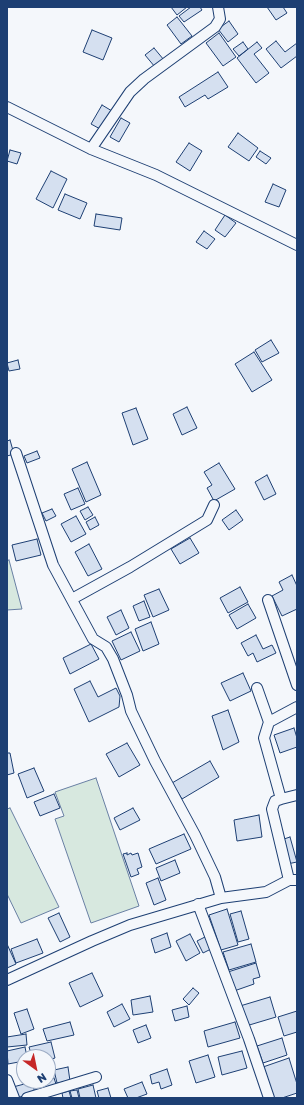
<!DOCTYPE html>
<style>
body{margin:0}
#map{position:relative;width:304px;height:1105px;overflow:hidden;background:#f4f7fb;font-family:"Golos Text",sans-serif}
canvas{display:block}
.frame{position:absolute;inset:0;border:8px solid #1d3f73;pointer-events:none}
.north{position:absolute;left:16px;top:1049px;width:40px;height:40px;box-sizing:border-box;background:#f4f7fb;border:1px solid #9eadc5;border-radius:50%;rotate:147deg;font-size:11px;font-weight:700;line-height:16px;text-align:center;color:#1d3f73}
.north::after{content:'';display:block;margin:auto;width:14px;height:18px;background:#c62828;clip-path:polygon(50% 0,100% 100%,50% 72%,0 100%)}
</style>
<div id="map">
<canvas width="304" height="1105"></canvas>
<div class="frame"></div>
<div class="north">N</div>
</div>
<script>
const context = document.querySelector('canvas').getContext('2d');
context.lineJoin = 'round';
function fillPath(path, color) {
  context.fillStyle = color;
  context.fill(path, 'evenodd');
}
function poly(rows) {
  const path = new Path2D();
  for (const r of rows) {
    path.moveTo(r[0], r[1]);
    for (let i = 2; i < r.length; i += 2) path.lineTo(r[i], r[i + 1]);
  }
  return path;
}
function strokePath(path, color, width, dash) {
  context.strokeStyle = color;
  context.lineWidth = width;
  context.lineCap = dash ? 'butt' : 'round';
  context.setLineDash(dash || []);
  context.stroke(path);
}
const green = poly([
 [9,560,22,609,7,610,7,561,9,560],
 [96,778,139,906,91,923,55,819,64,816,55,792,96,778],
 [10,808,59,907,21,923,7,894,7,809,10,808]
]);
fillPath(green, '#d7e8df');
strokePath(green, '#687fa3', 1);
const building = poly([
 [171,7,187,7,177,15,171,7],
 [191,7,200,7,202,10,184,22,179,16,191,7],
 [267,7,283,7,287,13,276,20,267,7],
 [177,17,192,36,181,44,167,25,177,17],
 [229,21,238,34,228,42,218,29,229,21],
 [92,30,112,38,103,60,83,52,92,30],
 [219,33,236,57,223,66,206,43,219,33],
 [276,41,285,52,297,43,297,56,281,68,266,49,276,41],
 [243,42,248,49,239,56,233,49,243,42],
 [257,42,262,48,254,54,269,73,256,83,237,58,257,42],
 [154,48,164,60,155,67,145,55,154,48],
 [218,72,228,87,208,99,205,95,185,107,179,97,218,72],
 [102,105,112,111,102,130,91,124,102,105],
 [121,118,130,123,119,142,110,137,121,118],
 [238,133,258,148,249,161,228,147,238,133],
 [189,143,202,151,190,171,176,162,189,143],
 [10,150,21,153,17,164,7,161,10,150],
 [260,151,271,158,266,164,256,157,260,151],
 [51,171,67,179,53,208,36,199,51,171],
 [273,184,286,190,279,207,265,202,273,184],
 [65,194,87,203,80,219,58,210,65,194],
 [96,214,122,218,120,230,94,226,96,214],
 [225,215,236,223,225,237,215,230,225,215],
 [204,231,215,239,207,249,196,242,204,231],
 [271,340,279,353,262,362,255,350,271,340],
 [254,352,272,380,252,392,235,364,254,352],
 [18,360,20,369,9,371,7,363,18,360],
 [187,407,197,428,182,435,173,414,187,407],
 [136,408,148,439,133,445,122,413,136,408],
 [10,440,14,454,7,456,7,441,10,440],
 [37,451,40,458,27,463,24,456,37,451],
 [87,462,101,495,86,502,72,469,87,462],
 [219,463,235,489,214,501,207,488,212,485,204,472,219,463],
 [267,475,276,494,264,500,255,482,267,475],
 [78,488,85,504,71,510,64,494,78,488],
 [88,507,93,515,85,520,80,511,88,507],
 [52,509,56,516,46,521,42,513,52,509],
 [236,510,243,520,229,530,222,520,236,510],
 [76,516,86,534,71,542,61,524,76,516],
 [95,517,99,525,90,530,86,522,95,517],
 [190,538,199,553,180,564,171,549,190,538],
 [37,539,41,555,16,561,12,545,37,539],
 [89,544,102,569,88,576,75,552,89,544],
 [292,575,297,586,297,609,282,616,272,596,283,590,279,582,292,575],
 [240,587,248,602,228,613,220,598,240,587],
 [159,589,169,610,153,617,144,595,159,589],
 [144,601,150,617,139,621,133,606,144,601],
 [248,604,256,618,237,629,229,615,248,604],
 [121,610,129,628,116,635,107,617,121,610],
 [151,622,159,644,143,651,135,629,151,622],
 [131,632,140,651,121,660,112,641,131,632],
 [256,635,263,649,272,645,276,653,257,662,253,653,248,656,241,643,256,635],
 [91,644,99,659,70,674,63,658,91,644],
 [243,673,251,691,230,701,221,683,243,673],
 [90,681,98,697,116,688,120,696,119,707,89,722,74,689,90,681],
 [228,710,239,742,223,750,212,716,228,710],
 [294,728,297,738,297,747,280,753,274,735,294,728],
 [127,743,140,765,119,777,106,754,127,743],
 [7,753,10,753,14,773,7,775,7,753],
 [210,761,219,777,182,799,172,783,210,761],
 [34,768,44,791,27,798,18,774,34,768],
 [54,794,60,808,40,816,34,802,54,794],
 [133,808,140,820,120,830,114,818,133,808],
 [259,815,262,837,237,841,234,820,259,815],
 [184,834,191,849,156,864,149,849,184,834],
 [290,837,297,862,287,864,281,840,290,837],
 [127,853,127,855,131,853,132,855,138,853,142,867,137,869,139,874,131,877,123,854,127,853],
 [175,860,180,873,161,881,156,868,175,860],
 [158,878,166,900,154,905,146,883,158,878],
 [227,909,238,945,221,950,209,915,227,909],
 [241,911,249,939,238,942,230,914,241,911],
 [59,913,70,937,60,942,48,918,59,913],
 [167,933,171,947,155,953,151,939,167,933],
 [190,934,200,953,186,961,176,941,190,934],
 [205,937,211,949,203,953,197,941,205,937],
 [37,939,43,953,16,963,11,949,37,939],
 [7,944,16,964,7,968,7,944],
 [251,944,256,962,229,970,223,952,251,944],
 [256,963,260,977,253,979,254,984,234,991,228,972,256,963],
 [92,973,103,996,80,1007,69,983,92,973],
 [193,988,199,993,189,1005,183,999,193,988],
 [150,996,153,1012,133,1015,131,1000,150,996],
 [270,997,276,1017,246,1026,240,1006,270,997],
 [122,1004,130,1019,114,1027,107,1012,122,1004],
 [187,1006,189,1017,175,1021,172,1010,187,1006],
 [27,1009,34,1029,21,1034,14,1013,27,1009],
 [297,1011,297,1032,284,1036,278,1017,297,1011],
 [70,1022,74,1035,47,1041,43,1029,70,1022],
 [235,1022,240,1038,208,1047,204,1031,235,1022],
 [146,1025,151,1038,138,1043,133,1030,146,1025],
 [26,1034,27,1045,7,1047,7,1037,26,1034],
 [282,1038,287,1055,263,1063,257,1046,282,1038],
 [51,1042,55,1058,48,1060,48,1057,32,1057,29,1047,51,1042],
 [25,1047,27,1057,24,1057,24,1061,8,1064,7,1051,25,1047],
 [242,1051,247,1068,222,1075,218,1057,242,1051],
 [208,1055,215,1077,196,1083,189,1061,208,1055],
 [289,1058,297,1084,297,1093,282,1098,273,1098,263,1067,289,1058],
 [51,1061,54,1076,48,1077,48,1062,51,1061],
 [68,1067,70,1081,57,1083,54,1070,68,1067],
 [167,1069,172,1085,161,1089,159,1082,152,1084,150,1075,167,1069],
 [54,1078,57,1087,38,1092,36,1083,54,1078],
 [32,1082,35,1093,16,1098,13,1087,32,1082],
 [142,1082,147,1094,136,1098,128,1098,124,1089,142,1082],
 [93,1085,96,1098,80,1098,78,1089,93,1085],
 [108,1088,111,1098,99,1098,97,1091,108,1088],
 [77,1090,79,1098,72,1098,70,1091,77,1090],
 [69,1091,71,1098,63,1098,62,1093,69,1091]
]);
fillPath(building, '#d5e0f0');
strokePath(building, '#1d3f73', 1);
const minor = poly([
 [7,107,91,149,156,175,297,245],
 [91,149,130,92,144,79,215,27,220,19,218,7],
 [16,453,53,565,93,639,106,647,113,659,127,695,131,711,155,761,195,835,215,877,221,898],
 [72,599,130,567,207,520,214,505],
 [268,600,297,685],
 [257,688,269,722],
 [281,799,297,795],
 [289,880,272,809,275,801,281,799,264,738,269,722,297,707],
 [198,904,249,1039,269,1098],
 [7,980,92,941,130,925,221,898,266,892,289,880,297,880],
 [7,1080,14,1098],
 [27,1098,96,1077]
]);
strokePath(minor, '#1d3f73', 12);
strokePath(minor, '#f4f7fb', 10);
</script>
